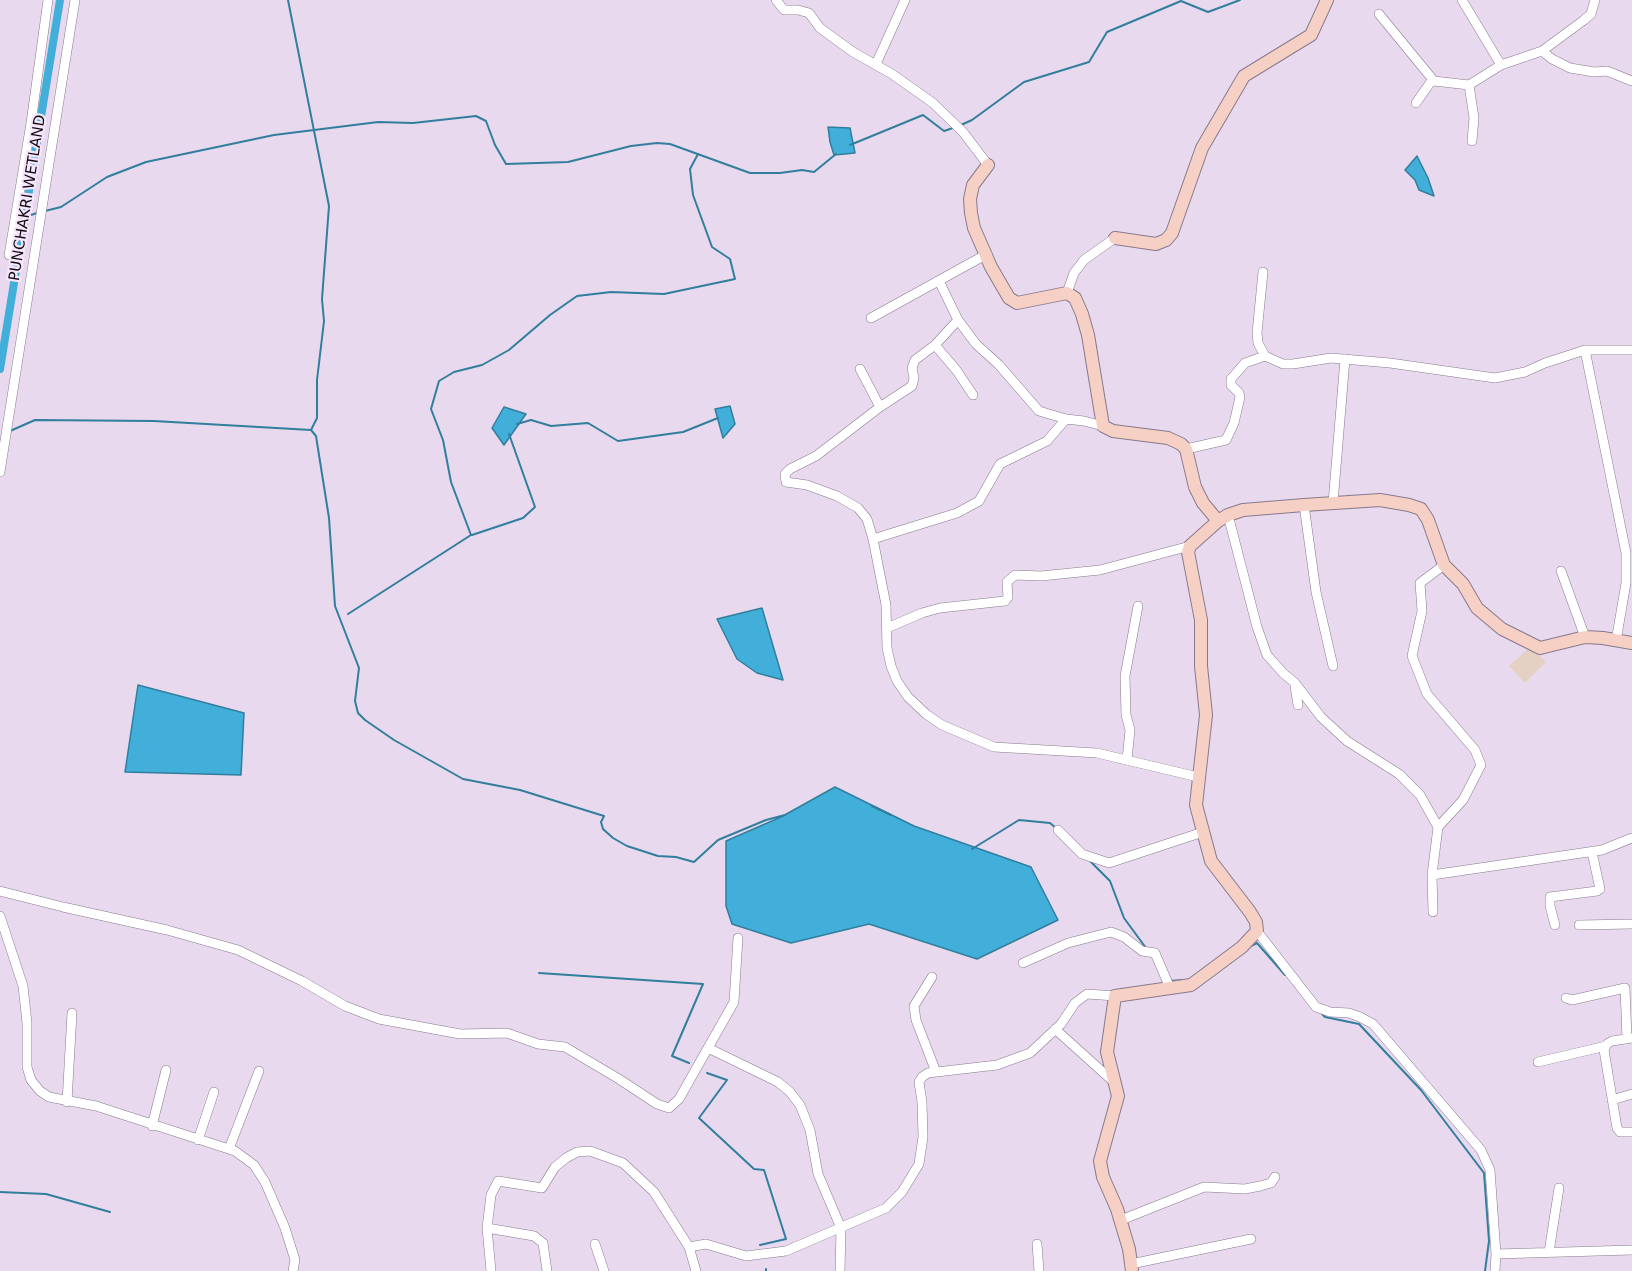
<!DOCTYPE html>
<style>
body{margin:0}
canvas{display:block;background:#e8d9ee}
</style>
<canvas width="1632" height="1271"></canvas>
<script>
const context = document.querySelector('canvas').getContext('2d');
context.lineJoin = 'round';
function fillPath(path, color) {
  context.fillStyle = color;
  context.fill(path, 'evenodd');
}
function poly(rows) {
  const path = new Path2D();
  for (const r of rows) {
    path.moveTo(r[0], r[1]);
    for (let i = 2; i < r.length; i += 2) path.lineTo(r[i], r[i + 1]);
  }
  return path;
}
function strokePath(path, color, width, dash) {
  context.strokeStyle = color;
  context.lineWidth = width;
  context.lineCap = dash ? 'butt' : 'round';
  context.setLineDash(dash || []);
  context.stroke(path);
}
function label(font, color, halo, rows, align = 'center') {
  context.font = font + ' "DejaVu Sans",sans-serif';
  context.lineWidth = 4.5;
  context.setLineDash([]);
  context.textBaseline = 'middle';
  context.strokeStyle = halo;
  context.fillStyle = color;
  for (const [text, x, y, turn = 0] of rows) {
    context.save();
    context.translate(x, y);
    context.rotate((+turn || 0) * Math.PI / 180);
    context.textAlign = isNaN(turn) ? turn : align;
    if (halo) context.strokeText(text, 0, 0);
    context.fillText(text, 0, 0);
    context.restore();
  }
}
fillPath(poly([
 [1531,646,1546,662,1525,683,1509,666]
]), '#e5d1c3');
const water = poly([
 [828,127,850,128,855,153,834,155,830,142,828,127],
 [1417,156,1428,178,1434,196,1419,190,1415,180,1405,170,1417,156],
 [730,406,735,424,723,438,715,409,730,406],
 [504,407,526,414,504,445,492,428,504,407],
 [762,608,783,680,757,673,737,659,717,619,762,608],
 [138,685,244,713,241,775,125,772,138,685],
 [835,787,914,826,1031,867,1058,920,977,959,869,924,791,943,732,924,726,906,726,841,781,817,835,787]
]);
fillPath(water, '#41afd9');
strokePath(water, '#327e9d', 1.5);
strokePath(poly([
 [288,0,329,206,322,299,324,321,317,380,317,418,311,430],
 [961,125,972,120,1024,82,1089,62,1107,32,1181,1,1208,12,1240,0],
 [850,145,923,115,944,131,953,128],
 [45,211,61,207,107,177,146,162,274,135,378,122,413,123,476,116,486,121,495,145,506,164,568,162,631,146,657,143,670,144,750,173,780,173,802,170,814,172,836,154],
 [25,217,37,213],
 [14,248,20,247],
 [517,424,531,420,551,426,588,423,618,441,683,432,718,418],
 [10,431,35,420,154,421,311,430,316,436,329,518,335,606,359,668,355,701,358,713,365,720,394,740,463,779,520,790,604,816,601,822,603,829,613,838,627,846,658,856,676,857,694,862,718,840,766,820,785,815],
 [472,535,523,518,535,507,509,434],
 [348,614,471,535,451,482,443,440,431,409,439,381,454,372,482,365,509,350,550,315,577,296,611,292,664,294,735,279,730,259,712,247,693,195,690,169,698,154],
 [872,806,891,815],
 [972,849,1019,820,1050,823,1056,828],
 [1090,861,1110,881,1124,918,1146,948],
 [1249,947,1257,943,1285,975],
 [539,973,703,984,672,1056,689,1063],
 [1169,981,1185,980],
 [1322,1014,1325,1017,1359,1024,1421,1090,1484,1173,1489,1241,1485,1271],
 [707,1073,727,1080,699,1118,754,1169,764,1170,786,1239,760,1245],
 [0,1192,46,1194,110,1212],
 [766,1269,766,1271]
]), '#327e9d', 2);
strokePath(poly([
 [0,369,60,0]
]), '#41afd9', 8);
const street = poly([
 [776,0,784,10,798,10,809,13,820,28,853,52,892,74,933,103,963,132,988,165],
 [1462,0,1501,65,1542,51],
 [1595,0,1591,14,1584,20,1542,51,1552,59,1570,68,1594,72,1607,71,1632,81],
 [1379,14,1434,81],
 [876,64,905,0],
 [1469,85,1474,118,1472,141],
 [1416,103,1430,83,1434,81,1469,85,1501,65],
 [9,255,31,123,48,0],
 [1263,272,1257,333,1258,343,1265,356,1283,364,1293,364,1331,358,1390,363,1495,378,1525,372,1545,363,1585,350,1632,350],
 [939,281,958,320,976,344,999,365,1039,411,1066,419,1084,421,1103,426],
 [1067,293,1074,273,1084,260,1115,238],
 [871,318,987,254],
 [958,320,935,345,915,360,912,368,914,378,912,386,880,407,816,456,790,469,785,474,786,482,807,485,837,496,858,508,867,519,873,539,886,605,887,648,891,666,897,681,908,697,926,714,942,725,994,747,1097,753,1198,777],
 [935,345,957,371,973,395],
 [1585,350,1626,553,1626,583,1616,641],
 [860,369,880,407],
 [1186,449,1226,440,1234,423,1240,397,1239,393,1231,385,1231,379,1245,363,1265,356],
 [0,472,75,0],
 [1333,503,1345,359],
 [1304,505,1316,592,1333,666],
 [1228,515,1257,627,1267,655,1283,673,1295,683,1321,717,1347,741,1399,774,1420,795,1438,827,1432,875,1433,912],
 [873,539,957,513,979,501,1000,464,1047,441,1066,419],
 [1561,571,1585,637],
 [887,628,922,613,940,608,1005,601,1008,597,1007,582,1015,575,1041,576,1100,570,1190,546],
 [1295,686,1298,705],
 [1127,759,1130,730,1126,715,1125,676,1138,606],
 [1438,827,1463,800,1481,765,1475,750,1427,694,1412,656,1422,611,1420,583,1444,565],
 [1058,830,1082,854,1109,863,1203,832],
 [1432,875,1602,850,1632,838],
 [0,891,63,907,167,930,238,950,302,981,345,1006,379,1019,460,1034,507,1033,538,1044,565,1047,619,1079,657,1104,669,1108,679,1099,734,1002,738,938],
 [0,916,23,986,27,1023,27,1067,31,1080,40,1091,49,1097,96,1106,235,1151,254,1165,265,1182,285,1228,295,1260,293,1271],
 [1555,925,1550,906,1550,897,1597,891,1600,889,1592,852],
 [1579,925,1632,924],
 [1257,931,1316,1007,1330,1012,1349,1013,1360,1017,1373,1024,1481,1150,1490,1170,1496,1254,1495,1271],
 [1023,963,1068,943,1111,932,1124,937,1142,951,1155,953,1170,988],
 [932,977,914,1006,916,1020,936,1072],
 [1566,998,1572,1000,1625,988,1627,1039],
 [1055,1029,1115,1083],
 [1632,1038,1612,1041,1607,1044,1604,1050,1617,1128,1620,1132,1632,1132],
 [708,1048,778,1082,790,1092,800,1105,810,1130,818,1174,841,1228,840,1271],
 [1538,1062,1606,1046],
 [1612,1100,1632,1094],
 [67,1102,72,1013],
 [152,1126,166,1070],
 [198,1140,214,1092],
 [229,1149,259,1071],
 [1121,1220,1204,1187,1245,1189,1260,1186,1271,1183,1275,1177],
 [487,1228,534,1236,543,1243,547,1271],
 [595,1244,604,1271],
 [1037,1244,1039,1271],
 [689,1247,706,1244,746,1256,786,1251,886,1208,902,1192,919,1164,923,1137,922,1102,919,1082,922,1077,928,1073,997,1065,1030,1053,1061,1024,1075,1003,1087,994,1115,996],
 [1549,1252,1559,1188],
 [1496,1254,1632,1250],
 [1131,1264,1251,1239],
 [491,1271,487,1228,491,1195,498,1181,542,1188,555,1167,566,1158,577,1152,590,1151,623,1163,654,1192,689,1247,696,1271]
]);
const secondary = poly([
 [988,165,973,185,970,199,971,213,974,228,991,267,1009,298,1017,303,1067,293,1075,298,1082,314,1088,335,1103,426,1113,431,1168,438,1181,444,1186,449,1195,487,1203,503,1218,521,1228,515,1243,510,1304,505,1380,500,1409,505,1421,509,1428,520,1444,565,1463,584,1477,608,1502,629,1540,648,1585,637,1603,638,1632,643],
 [1115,238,1156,244,1166,240,1172,233,1202,148,1244,76,1311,35,1327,0],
 [1132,1271,1129,1249,1117,1209,1103,1177,1100,1161,1118,1096,1107,1052,1115,996,1191,985,1242,947,1257,931,1256,922,1250,912,1211,861,1196,805,1206,715,1201,666,1201,620,1188,552,1190,546,1218,521]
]);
strokePath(street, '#877a8d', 10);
strokePath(secondary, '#877a8d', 14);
strokePath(street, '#fff', 9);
strokePath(secondary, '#f6d0c4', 12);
label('15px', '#0f0a11', '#f5e6fc', [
 ["PUNCHAKRI WETLAND",28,198,-81]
]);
</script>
